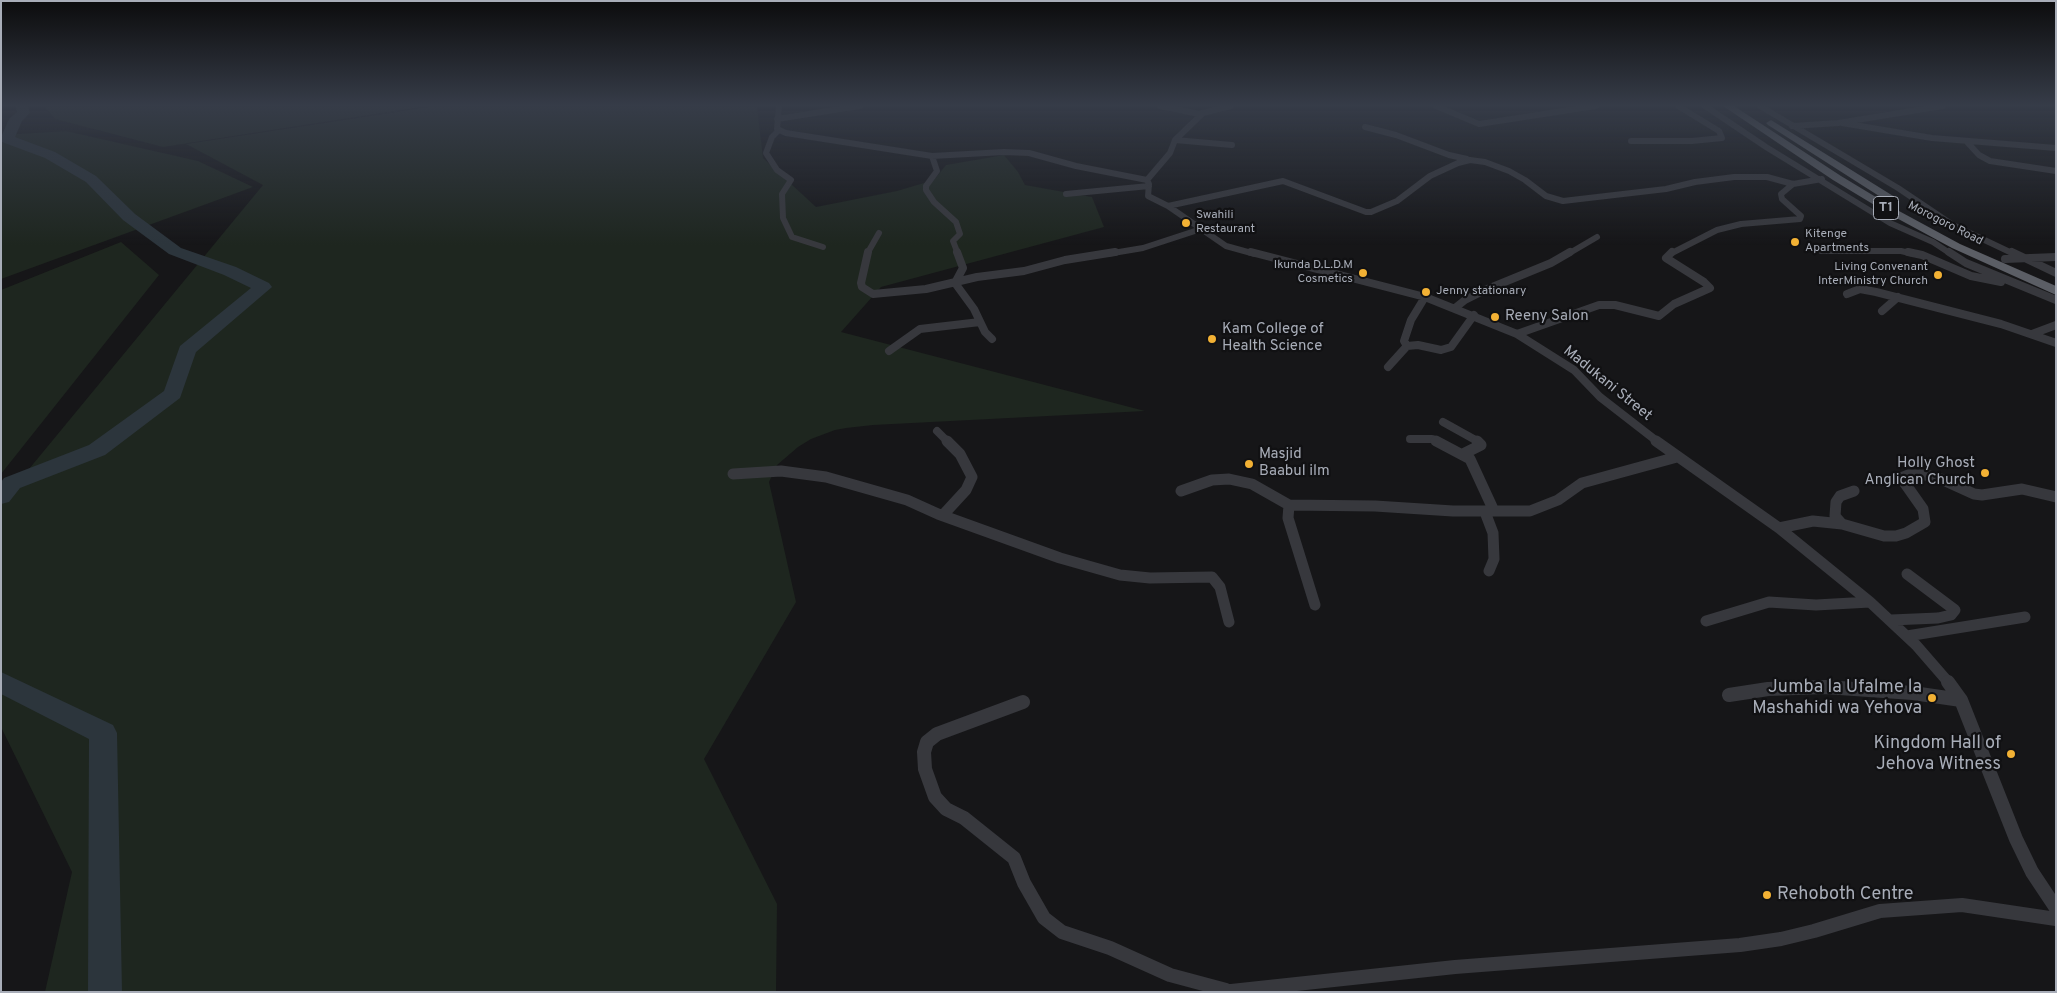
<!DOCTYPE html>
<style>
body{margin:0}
#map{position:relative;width:2057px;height:993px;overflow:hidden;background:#161618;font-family:Overpass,sans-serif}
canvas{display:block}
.frame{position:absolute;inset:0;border:2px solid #a8adb8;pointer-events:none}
</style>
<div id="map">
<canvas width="2057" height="993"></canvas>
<div class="frame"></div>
</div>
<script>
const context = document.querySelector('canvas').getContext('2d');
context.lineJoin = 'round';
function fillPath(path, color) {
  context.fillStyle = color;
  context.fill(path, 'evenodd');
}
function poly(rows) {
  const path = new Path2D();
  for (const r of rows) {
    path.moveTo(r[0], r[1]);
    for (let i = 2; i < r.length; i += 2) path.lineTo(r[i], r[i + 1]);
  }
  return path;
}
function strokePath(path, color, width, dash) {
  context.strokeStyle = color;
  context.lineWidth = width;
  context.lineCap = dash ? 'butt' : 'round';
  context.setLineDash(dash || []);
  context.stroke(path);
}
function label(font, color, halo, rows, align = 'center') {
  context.font = font + ' Overpass,sans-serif';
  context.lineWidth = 4.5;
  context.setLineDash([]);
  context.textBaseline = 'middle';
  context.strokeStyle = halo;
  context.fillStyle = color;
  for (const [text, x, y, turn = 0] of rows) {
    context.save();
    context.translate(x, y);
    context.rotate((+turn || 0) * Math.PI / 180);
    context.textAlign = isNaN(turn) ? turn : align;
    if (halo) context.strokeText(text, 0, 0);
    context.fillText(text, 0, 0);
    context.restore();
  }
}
fillPath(poly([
 [44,106,427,106,163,147,55,119],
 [436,106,757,106,763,158,816,207,897,191,934,180,946,165,1004,155,1018,172,1025,185,1092,197,1104,227,881,287,841,332,1145,411,873,425,846,428,835,430,811,439,798,447,777,465,769,482,796,602,704,759,777,904,776,992,45,992,72,872,1,727,1,503,263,185,186,144],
 [66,131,198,161,253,187,1,279,1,135],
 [121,242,159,275,1,474,1,290]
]), '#1e261f');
fillPath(poly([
 [15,106,28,106,30,113,22,121,15,137,55,152,96,176,135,214,181,248,236,267,269,283,272,287,196,352,180,398,105,455,20,488,9,502,1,504,1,482,4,478,89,445,164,391,180,346,251,288,224,275,169,254,123,220,86,182,45,158,2,142,1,137,9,119,17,112,15,106],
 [1,672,113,725,117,733,122,992,88,992,89,739,1,694,1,672]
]), '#2c353c');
strokePath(poly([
 [779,106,777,129,786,133,932,156,1004,152,1029,153,1076,166,1147,180,1149,184,1148,196,1168,206,1226,246,1255,254],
 [1160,106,1199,114,1231,106],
 [1436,106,1479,124,1596,106],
 [1705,106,1766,147,1890,223,1933,242,1951,254],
 [1760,106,1898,188,1953,225,2014,254],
 [777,119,860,106],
 [1842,123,1932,138,2056,148],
 [1792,126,1838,123,1943,106],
 [1365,127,1396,135,1449,155,1467,159],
 [779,130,772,137,766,153,777,170,791,180,782,194,783,218,792,237,823,247],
 [1175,140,1232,145],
 [1631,141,1692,141,1722,138,1719,131,1678,106],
 [1967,142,1979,155,1990,161,2056,171],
 [932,156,937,171,926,186,926,190,934,202,956,222,960,234,953,241,958,254],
 [1147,180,1170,153,1175,140,1202,114],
 [1066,194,1149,186],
 [1168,206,1283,181,1366,212,1371,212,1397,201,1430,176,1458,163,1470,160,1485,162,1509,171,1525,180,1546,196,1563,201,1666,189,1695,182,1734,177,1767,177,1793,184,1822,179],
 [1821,251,1901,251,1914,254],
 [867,254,879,233],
 [1107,254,1143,248,1201,229],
 [1568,254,1597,237],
 [1670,254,1717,230,1741,224,1800,219,1801,216,1782,199,1781,194,1793,184]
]), '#37383d', 6);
strokePath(poly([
 [868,252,861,283,862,287,873,294,926,289,977,277,1024,271,1065,260,1115,252],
 [957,252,963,268,955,283,974,309,985,332,992,339],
 [1251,252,1425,297,1517,334,1574,370,1600,397,1658,442],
 [1908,252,1922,255,1971,276,2001,282],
 [1949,252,1966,263,2056,300],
 [2012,252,2056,273],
 [2005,259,2056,257],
 [1847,294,1860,289,1876,292,2001,324,2056,343],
 [1455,308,1465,300,1485,290,1551,263,1570,252],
 [1882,311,1898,297],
 [1517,334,1599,305,1615,305,1659,316,1674,304,1710,288,1704,282,1666,258,1672,252],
 [2032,334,2056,325],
 [1407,346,1404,341,1411,320,1425,297],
 [889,351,920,329,980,322],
 [1388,367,1407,346,1418,345,1441,350,1451,347,1474,315],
 [1443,422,1479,442],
 [937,431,948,442],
 [1410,439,1432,439,1439,442]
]), '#37383d', 8);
strokePath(poly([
 [1436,441,1470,459,1494,511],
 [1656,441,1779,528,1870,602,1916,645,1949,683],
 [1463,454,1481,445,1477,441],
 [733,474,781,471,826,477,907,500,938,514,1060,558,1120,575,1150,578,1212,577,1220,587,1229,622],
 [1181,491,1212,480,1229,479,1252,484,1289,505,1375,506,1453,511,1530,511,1558,500,1582,483,1677,457],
 [1289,505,1288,518,1315,605],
 [1485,512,1493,533,1494,559,1489,571],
 [943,515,966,490,972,477,960,454,947,441],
 [1842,524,1835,516,1836,502,1840,496,1854,491],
 [1779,528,1813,521,1842,524,1884,536,1896,536,1906,533,1925,522,1923,509,1904,482,1903,477,1908,475,1926,475,1941,479,1974,494,1982,495,2022,489,2056,497],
 [1891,620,1938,618,1951,615,1955,610,1907,574],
 [1706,621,1769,602,1816,605,1870,602],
 [1907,636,2025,617]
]), '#37383d', 11);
strokePath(poly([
 [1948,682,1961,700,2016,839,2032,872,2056,908],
 [1729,695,1768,689,1825,687,1913,693,1961,700],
 [1023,702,937,734,927,742,924,752,925,769,935,797,946,809,964,818,1014,858,1024,883,1044,918,1062,932,1110,948,1170,975,1226,990],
 [1222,992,1455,967,1740,945,1781,939,1814,931,1880,911,1962,905,2056,919]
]), '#37383d', 14);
fillPath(poly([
 [1723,106,1734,106,1841,176,1899,211,1960,244,2056,286,2056,295,1952,248,1891,215,1833,180,1723,106],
 [1771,120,1898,199,1899,201,1898,203,1890,203,1768,125,1766,123,1771,120]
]), '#5b5e65');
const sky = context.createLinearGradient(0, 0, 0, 245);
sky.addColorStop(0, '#0c0c0d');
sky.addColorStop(0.43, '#363c48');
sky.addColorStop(1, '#363c4800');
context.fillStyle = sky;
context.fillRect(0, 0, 2057, 245);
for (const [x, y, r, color] of [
 [1186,223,5,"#f2b134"],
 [1795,242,5,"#f2b134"],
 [1363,273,5,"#f2b134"],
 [1938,275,5,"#f2b134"],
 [1426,292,5,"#f2b134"],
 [1495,317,5,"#f2b134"],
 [1212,339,5,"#f2b134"],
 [1249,464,5,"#f2b134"],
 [1985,473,5,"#f2b134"],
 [1932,698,5,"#f2b134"],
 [2011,754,5,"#f2b134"],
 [1767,895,5,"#f2b134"]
]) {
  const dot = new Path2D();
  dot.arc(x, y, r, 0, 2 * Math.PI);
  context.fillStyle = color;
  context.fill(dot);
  strokePath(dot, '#111113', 2);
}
label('12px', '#a8adb8', '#111113', [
 ["Swahili",1196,216],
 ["Restaurant",1196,230],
 ["Kitenge",1805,235],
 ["Apartments",1805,249],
 ["Ikunda D.L.D.M",1353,266,"right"],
 ["Cosmetics",1353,280,"right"],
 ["Living Convenant",1928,268,"right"],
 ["InterMinistry Church",1928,282,"right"],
 ["Jenny stationary",1436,292]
], 'left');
label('12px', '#a8adb8', '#111113', [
 ["Morogoro Road",1945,224,27]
]);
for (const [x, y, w] of [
 [1886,208,25]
]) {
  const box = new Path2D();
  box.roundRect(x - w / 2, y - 11.5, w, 23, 4);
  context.fillStyle = '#111113';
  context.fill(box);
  strokePath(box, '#a8adb8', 1);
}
label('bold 14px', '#a8adb8', null, [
 ["T1",1886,208]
]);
label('15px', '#a8adb8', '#111113', [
 ["Reeny Salon",1505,317],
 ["Kam College of",1222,330],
 ["Health Science",1222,347],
 ["Masjid",1259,455],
 ["Baabul ilm",1259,472],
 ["Holly Ghost",1975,464,"right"],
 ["Anglican Church",1975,481,"right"]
], 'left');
label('15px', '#a8adb8', '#111113', [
 ["Madukani Street",1607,384,39]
]);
label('18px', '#a8adb8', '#111113', [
 ["Jumba la Ufalme la",1922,688],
 ["Mashahidi wa Yehova",1922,709],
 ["Kingdom Hall of",2001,744],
 ["Jehova Witness",2001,765],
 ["Rehoboth Centre",1777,895,"left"]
], 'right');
</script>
